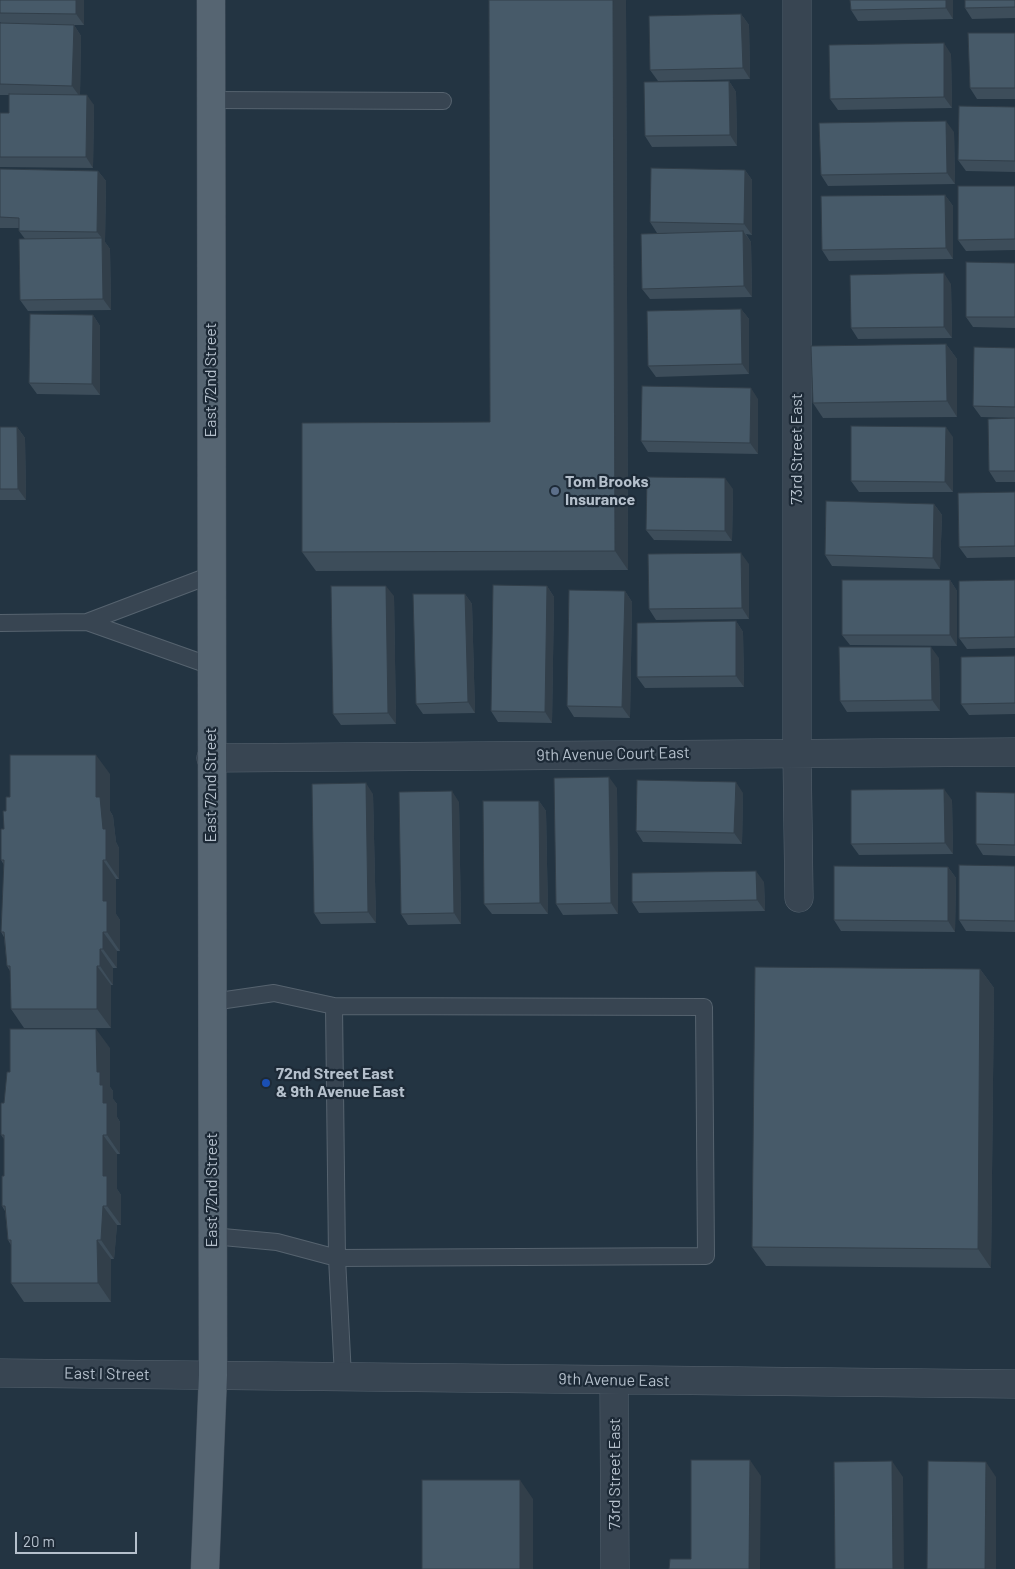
<!DOCTYPE html>
<style>
body{margin:0}
#map{position:relative;width:1015px;height:1569px;overflow:hidden;background:#233442;font-family:Barlow,sans-serif}
canvas{display:block}
.scale{position:absolute;left:15px;top:1532px;width:122px;height:22px;box-sizing:border-box;border:2px solid #b5c0cc;border-top:0;padding-left:6px;font-size:15px;line-height:18px;white-space:nowrap;color:#b5c0cc;-webkit-text-stroke:4px #1d2a37;paint-order:stroke}
</style>
<div id="map">
<canvas width="1015" height="1569"></canvas>
<div class="scale">20 m</div>
</div>
<script>
const context = document.querySelector('canvas').getContext('2d');
context.lineJoin = 'round';
function poly(rows) {
  const path = new Path2D();
  for (const r of rows) {
    path.moveTo(r[0], r[1]);
    for (let i = 2; i < r.length; i += 2) path.lineTo(r[i], r[i + 1]);
  }
  return path;
}
function strokePath(path, color, width, dash) {
  context.strokeStyle = color;
  context.lineWidth = width;
  context.lineCap = dash ? 'butt' : 'round';
  context.setLineDash(dash || []);
  context.stroke(path);
}
function fillPath(path, color) {
  context.fillStyle = color;
  context.fill(path, 'evenodd');
}
function label(font, color, halo, rows, align = 'center') {
  context.font = font + ' Barlow,sans-serif';
  context.lineWidth = 4.5;
  context.setLineDash([]);
  context.textBaseline = 'middle';
  context.strokeStyle = halo;
  context.fillStyle = color;
  for (const [text, x, y, turn = 0] of rows) {
    context.save();
    context.translate(x, y);
    context.rotate((+turn || 0) * Math.PI / 180);
    context.textAlign = isNaN(turn) ? turn : align;
    if (halo) context.strokeText(text, 0, 0);
    context.fillText(text, 0, 0);
    context.restore();
  }
}
const lane = poly([
 [211,100,443,101],
 [87,622,211,666],
 [0,623,87,622,211,575],
 [212,1002,274,993,334,1006,704,1007,706,1256,337,1258,277,1242,212,1236],
 [334,1006,337,1258,343,1377]
]);
const street = poly([
 [797,0,797,753,799,898],
 [211,758,1015,752],
 [0,1373,1015,1384],
 [614,1380,615,1569]
]);
const primary = poly([
 [205,1569,213,1375,211,0]
]);
strokePath(lane, '#56636f', 18);
strokePath(street, '#56636f', 29);
strokePath(primary, '#45515e', 29);
strokePath(lane, '#384552', 16);
strokePath(street, '#384552', 28);
strokePath(primary, '#566572', 28);
fillPath(poly([
 [0,0,84,0,84,25,51,25,74,25,81,36,80,95,94,105,93,168,0,167,0,113,9,113,9,95,0,95,0,23,1,23,0,22],
 [489,0,626,0,628,570,316,571,302,552,490,422],
 [850,0,953,0,953,19,858,21,851,10],
 [1015,0,1015,18,972,19,965,8],
 [741,14,749,25,750,79,658,81,650,70],
 [1015,33,1015,99,977,99,970,88],
 [951,54,952,108,838,110,830,99],
 [729,81,736,92,737,146,652,147,645,136],
 [1015,107,1015,172,966,171,958,160],
 [954,132,955,184,828,186,821,175],
 [0,169,98,171,106,181,105,242,110,249,111,310,28,311,20,300,25,239,19,231,19,228,0,228],
 [745,170,752,180,752,235,746,234,751,242,752,297,650,299,642,289,667,233,657,233,650,222],
 [1015,186,1015,250,966,251,958,240],
 [945,195,953,206,953,259,829,261,822,250],
 [1015,263,1015,328,973,327,966,317],
 [951,284,952,338,858,339,851,328],
 [741,309,749,319,749,374,656,377,648,366],
 [93,315,100,326,100,395,37,394,29,383],
 [946,344,957,359,957,417,823,418,813,403],
 [1015,348,1015,418,981,417,973,406],
 [758,399,758,454,648,452,641,441],
 [1015,418,1015,482,996,482,989,471],
 [0,427,17,427,25,438,26,500,0,500],
 [953,437,953,492,859,492,851,481],
 [733,489,732,541,654,540,646,530],
 [1015,492,1015,557,967,558,959,547],
 [934,504,942,515,940,569,832,566,825,555],
 [749,564,749,619,656,620,649,609],
 [950,580,957,591,957,646,850,645,842,635],
 [1015,580,1015,648,967,649,959,638],
 [547,586,554,597,552,723,498,722,491,711],
 [625,591,632,602,630,718,574,717,567,706],
 [465,594,472,604,475,713,423,714,416,704],
 [394,596,396,724,341,725,333,714],
 [736,621,743,632,744,687,645,688,637,677],
 [1015,656,1015,714,969,715,961,704],
 [939,658,940,711,847,712,840,701],
 [110,774,110,811,113,816,116,842,119,848,119,879,116,879,116,914,120,920,120,951,117,951,117,968,113,968,113,985,111,985,111,1028,24,1028,11,1009,10,971,7,966,4,937,1,932,4,865,1,860,6,811,10,797],
 [617,788,618,914,563,915,556,904],
 [743,793,742,844,643,842,636,831],
 [1015,793,1015,856,983,855,976,844],
 [373,794,376,923,321,924,314,913],
 [952,800,953,854,859,855,851,844],
 [539,801,546,811,548,914,492,914,484,904],
 [459,802,461,924,408,925,401,914],
 [1015,866,1015,932,966,931,959,920],
 [948,867,956,878,955,932,841,931,834,920],
 [764,882,765,911,639,913,632,902],
 [980,969,994,988,991,1268,766,1266,752,1247],
 [110,1048,110,1087,113,1091,113,1099,117,1104,117,1117,120,1122,120,1154,117,1154,117,1189,121,1195,121,1225,117,1225,114,1259,111,1259,111,1302,24,1302,11,1283,11,1245,8,1240,5,1211,2,1206,4,1176,4,1139,1,1135,4,1103,10,1072]
]), '#3d4d5a');
fillPath(poly([
 [76,0,84,0,84,25,76,14],
 [613,0,626,0,628,570,615,551],
 [946,0,953,0,953,19,946,8],
 [741,14,749,25,750,79,743,68],
 [74,25,81,36,80,97,72,86],
 [944,43,951,54,952,108,944,97],
 [729,81,736,92,737,146,730,135],
 [87,95,94,105,93,168,86,157],
 [946,121,954,132,955,184,947,173],
 [745,170,752,180,752,235,744,224],
 [98,171,106,181,105,242,110,249,111,310,103,299,102,238,97,232],
 [945,195,953,206,953,259,946,248],
 [743,231,751,242,752,297,744,286],
 [944,273,951,284,952,338,944,327],
 [741,309,749,319,749,374,742,364],
 [93,315,100,326,100,395,92,384],
 [946,344,957,359,957,417,947,401],
 [751,388,758,399,758,454,750,443],
 [17,427,25,438,26,500,18,489],
 [946,427,953,437,953,492,945,482],
 [725,478,733,489,732,541,725,531],
 [934,504,942,515,940,569,933,558],
 [741,553,749,564,749,619,742,608],
 [950,580,957,591,957,646,950,635],
 [386,586,394,596,396,724,388,713],
 [547,586,554,597,552,723,545,712],
 [625,591,632,602,630,718,622,707],
 [465,594,472,604,475,713,468,702],
 [736,621,743,632,744,687,736,676],
 [931,647,939,658,940,711,932,700],
 [96,755,110,774,110,811,113,816,116,842,119,848,119,879,106,860,103,829,96,797],
 [609,777,617,788,618,914,611,903],
 [736,782,743,793,742,844,734,833],
 [366,783,373,794,376,923,368,912],
 [944,789,952,800,953,854,945,843],
 [452,791,459,802,461,924,454,913],
 [539,801,546,811,548,914,540,903],
 [103,860,116,879,116,914,120,920,120,951,107,932,103,901],
 [948,867,956,878,955,932,948,921],
 [756,871,764,882,765,911,757,900],
 [103,932,117,951,117,968,103,949],
 [100,949,113,968,113,985,100,966],
 [97,966,111,985,111,1028,97,1009],
 [980,969,994,988,991,1268,978,1249],
 [96,1029,110,1048,110,1087,113,1091,113,1099,117,1104,117,1117,120,1122,120,1154,107,1135,103,1103,97,1072],
 [103,1135,117,1154,117,1189,121,1195,121,1225,107,1206,103,1176],
 [103,1206,117,1225,114,1259,101,1240],
 [97,1240,111,1259,111,1302,98,1283],
 [750,1460,761,1476,760,1569,749,1569],
 [892,1461,903,1477,904,1569,893,1569],
 [986,1462,996,1477,996,1569,985,1569],
 [520,1480,533,1499,533,1569,520,1569]
]), '#323f4a');
const building = poly([
 [0,0,76,0,76,14,0,13,0,0],
 [489,0,613,0,615,551,302,552,302,423,490,422,489,0],
 [850,0,946,0,946,8,851,10,850,0],
 [965,0,1015,0,1015,7,965,8,965,0],
 [741,14,743,68,650,70,649,16,741,14],
 [0,23,74,25,72,86,0,84,0,23],
 [968,33,1015,33,1015,88,970,88,968,33],
 [944,43,944,97,830,99,829,45,944,43],
 [729,81,730,135,645,136,644,82,729,81],
 [9,94,87,95,86,157,0,157,0,113,9,113,9,94],
 [959,106,1015,107,1015,161,958,160,959,106],
 [946,121,947,173,821,175,819,123,946,121],
 [651,168,745,170,744,224,650,222,651,168],
 [0,169,98,171,97,232,19,231,19,218,0,217,0,169],
 [958,186,1015,186,1015,239,958,240,958,186],
 [945,195,946,248,822,250,821,196,945,195],
 [743,231,744,286,642,289,641,234,743,231],
 [102,238,103,299,20,300,19,239,102,238],
 [966,262,1015,263,1015,317,966,317,966,262],
 [944,273,944,327,851,328,850,275,944,273],
 [741,309,742,364,648,366,647,311,741,309],
 [30,314,93,315,92,384,29,383,30,314],
 [946,344,947,401,813,403,811,346,946,344],
 [974,347,1015,348,1015,407,973,406,974,347],
 [642,386,751,388,750,443,641,441,642,386],
 [1015,418,1015,471,989,471,988,419,1015,418],
 [851,426,946,427,945,482,851,481,851,426],
 [0,427,17,427,18,489,0,489,0,427],
 [647,477,725,478,725,531,646,530,647,477],
 [1015,492,1015,546,959,547,958,493,1015,492],
 [826,501,934,504,933,558,825,555,826,501],
 [741,553,742,608,649,609,648,554,741,553],
 [842,580,950,580,950,635,842,635,842,580],
 [1015,580,1015,637,959,638,959,581,1015,580],
 [493,585,547,586,545,712,491,711,493,585],
 [331,586,386,586,388,713,333,714,331,586],
 [569,590,625,591,622,707,567,706,569,590],
 [413,594,465,594,468,702,416,704,413,594],
 [736,621,736,676,637,677,637,623,736,621],
 [839,647,931,647,932,700,840,701,839,647],
 [1015,656,1015,703,961,704,961,657,1015,656],
 [10,755,96,755,96,797,100,797,103,829,106,829,106,860,103,860,103,901,107,901,107,932,103,932,103,949,100,949,100,966,97,966,97,1009,11,1009,10,966,7,966,4,932,1,932,4,860,1,860,1,829,4,829,3,811,6,811,6,797,10,797,10,755],
 [609,777,611,903,556,904,554,778,609,777],
 [637,780,736,782,734,833,636,831,637,780],
 [366,783,368,912,314,913,312,784,366,783],
 [944,789,945,843,851,844,851,790,944,789],
 [452,791,454,913,401,914,399,792,452,791],
 [976,792,1015,793,1015,845,976,844,976,792],
 [483,801,539,801,540,903,484,904,483,801],
 [959,865,1015,866,1015,921,959,920,959,865],
 [834,866,948,867,948,921,834,920,834,866],
 [756,871,757,900,632,902,632,873,756,871],
 [755,967,980,969,978,1249,752,1247,755,967],
 [10,1029,96,1029,97,1072,100,1072,100,1085,103,1085,103,1103,107,1103,107,1135,103,1135,103,1176,107,1176,107,1206,103,1206,101,1240,97,1240,98,1283,11,1283,11,1240,8,1240,5,1206,2,1206,2,1176,4,1176,4,1135,1,1135,1,1103,4,1103,7,1072,10,1072,10,1029],
 [691,1460,750,1460,749,1569,669,1569,670,1559,691,1559,691,1460],
 [892,1461,893,1569,835,1569,834,1462,892,1461],
 [928,1461,986,1462,985,1569,927,1569,928,1461],
 [422,1480,520,1480,520,1569,422,1569,422,1480]
]);
fillPath(building, '#475a69');
strokePath(building, '#323f4a', 1);
for (const [x, y, r, color] of [
 [555,491,5,"#5c6f8a"],
 [266,1083,5,"#1a4fb4"]
]) {
  const dot = new Path2D();
  dot.arc(x, y, r, 0, 2 * Math.PI);
  context.fillStyle = color;
  context.fill(dot);
  strokePath(dot, '#1d2a37', 2);
}
label('16px', '#b5c0cc', '#1d2a37', [
 ["East 72nd Street",211,380,-90],
 ["73rd Street East",797,449,-90],
 ["9th Avenue Court East",613,754,-1],
 ["East 72nd Street",211,785,-90],
 ["East 72nd Street",212,1190,-90],
 ["East I Street",107,1374,1],
 ["9th Avenue East",614,1380,1],
 ["73rd Street East",615,1474,-90]
]);
label('bold 16px', '#b5c0cc', '#1d2a37', [
 ["Tom Brooks",565,482],
 ["Insurance",565,500],
 ["72nd Street East",276,1074],
 ["& 9th Avenue East",276,1092]
], 'left');
</script>
